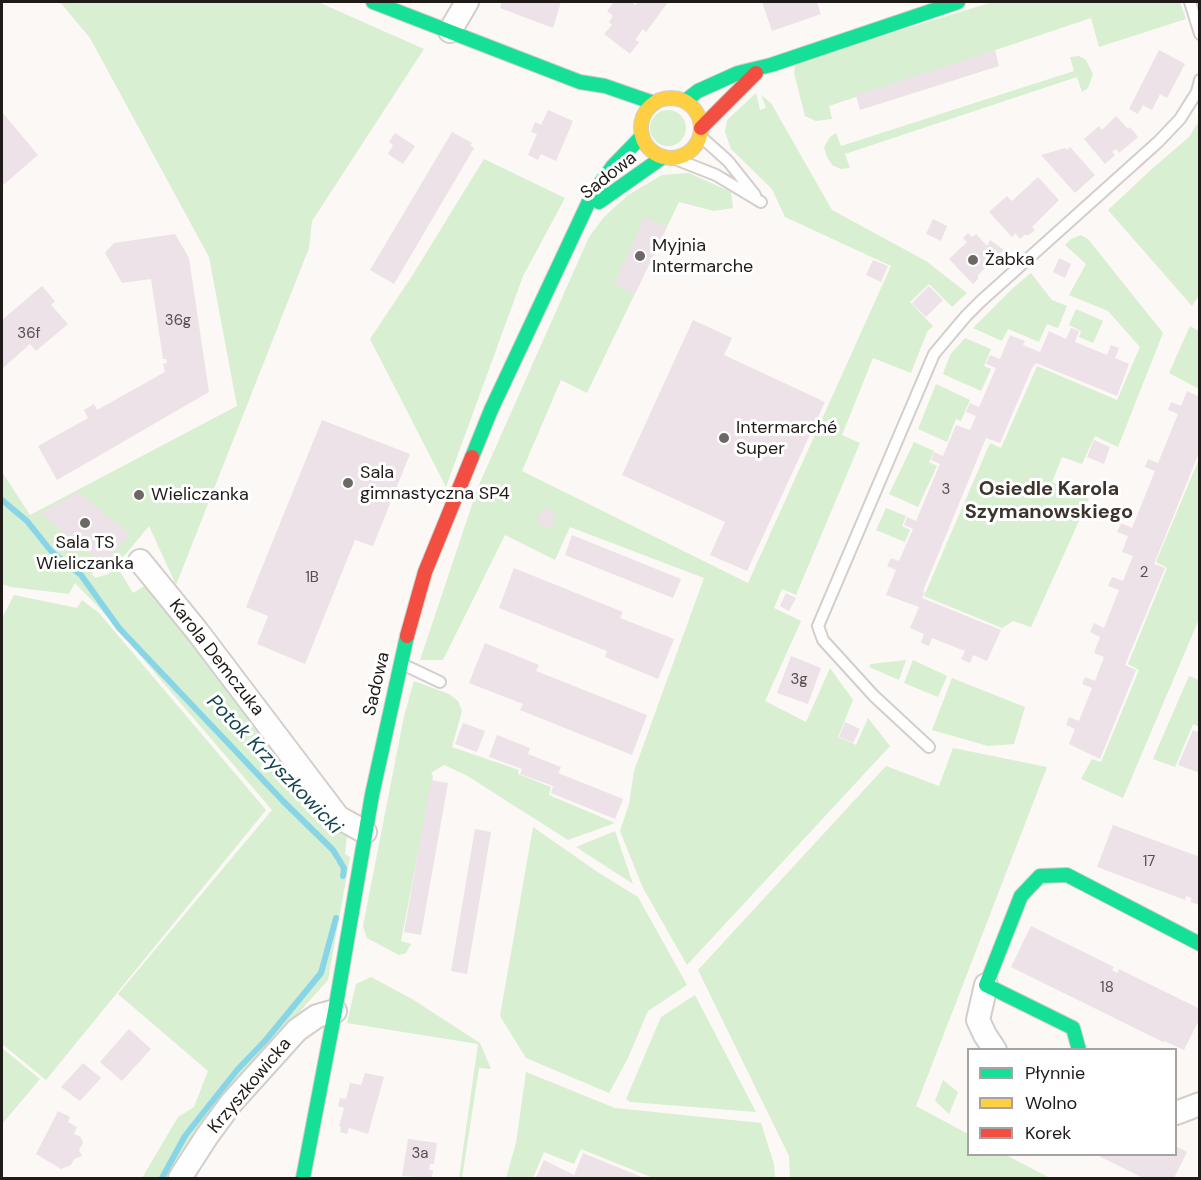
<!DOCTYPE html>
<meta charset="utf-8">
<style>
body{margin:0}
#map{position:relative;width:1201px;height:1180px;overflow:hidden;background:#fcf8f5;font-family:"DM Sans",sans-serif}
canvas{display:block}
.frame{position:absolute;inset:0;border:3px solid #201b18;pointer-events:none}
.legend{position:absolute;left:967px;top:1048px;width:210px;height:108px;box-sizing:border-box;background:#fff;border:2px solid #a6a4a3;margin:0;padding:8px 10px;list-style:none;font-size:18px;color:#201b18}
.legend li{display:flex;align-items:center;gap:12px;height:30px}
.legend b{width:30px;border:2px solid #a6a4a3}
</style>
<div id="map">
<canvas width="1201" height="1180"></canvas>
<div class="frame"></div>
<ul class="legend">
<li><b style="height:8px;background:#16e098"></b>Płynnie</li>
<li><b style="height:8px;background:#ffcf43"></b>Wolno</li>
<li><b style="height:8px;background:#f24e42"></b>Korek</li>
</ul>
</div>
<script>
const context = document.querySelector('canvas').getContext('2d');
context.lineJoin = 'round';
function fillPath(path, color) {
  context.fillStyle = color;
  context.fill(path, 'evenodd');
}
function poly(rows) {
  const path = new Path2D();
  for (const r of rows) {
    if (r.length === 3) {
      path.moveTo(r[0] + r[2], r[1]);
      path.arc(r[0], r[1], r[2], 0, 2 * Math.PI);
      continue;
    }
    path.moveTo(r[0], r[1]);
    for (let i = 2; i < r.length; i += 2) path.lineTo(r[i], r[i + 1]);
  }
  return path;
}
function strokePath(path, color, width, dash) {
  context.strokeStyle = color;
  context.lineWidth = width;
  context.lineCap = dash ? 'butt' : 'round';
  context.setLineDash(dash || []);
  context.stroke(path);
}
function label(font, color, halo, rows, align = 'center') {
  context.font = font + ' "DM Sans",sans-serif';
  context.lineWidth = 6;
  context.setLineDash([]);
  context.textBaseline = 'middle';
  context.strokeStyle = halo;
  context.fillStyle = color;
  for (const [text, x, y, turn = 0] of rows) {
    context.save();
    context.translate(x, y);
    context.rotate((+turn || 0) * Math.PI / 180);
    context.textAlign = isNaN(turn) ? turn : align;
    if (halo) context.strokeText(text, 0, 0);
    context.fillText(text, 0, 0);
    context.restore();
  }
}
fillPath(poly([
 [60,2,318,2,424,49,312,221,309,248,176,585,149,526,125,555,108,569,91,573,95,578,108,574,118,568,133,593,146,585,347,835,345,854,350,857,328,980,206,1117,166,1178,142,1178,178,1117,194,1107,208,1071,118,994,272,810,102,611,75,583,69,594,11,587,2,584,2,472,30,515,237,406,209,257,90,38],
 [993,2,1180,2,1186,19,1099,47,1091,18,829,106,832,119,816,121,805,116,794,73,796,62],
 [1079,56,1086,60,1093,74,1088,88,1082,92,1077,77,845,154,850,168,841,169,832,165,827,157,824,147,830,137,836,133,841,146,1074,71,1070,57],
 [756,93,760,110,766,108,761,95,771,103,832,210,926,261,967,293,952,307,929,284,910,302,933,326,927,332,911,373,873,358,842,435,860,443,796,595,782,589,774,608,801,621,765,701,806,722,830,668,853,700,838,737,856,745,868,718,890,746,687,965,643,888,620,831,629,804,634,771,704,578,570,527,555,560,505,535,443,660,420,660,478,487,589,237,604,217,628,195,662,175,689,173,731,192,733,208,714,211,679,202,587,393,561,380,522,471,748,583,891,266,785,217,772,189,731,149,725,132,727,120],
 [668,128,18],
 [1199,121,1200,293,1192,306,1108,210,1154,167,1189,137],
 [484,159,565,198,523,276,446,487,370,339,412,276],
 [1081,235,1088,239,1163,333,1118,447,1095,436,1082,464,1062,457,1052,482,1089,499,1031,627,1013,621,1002,628,924,596,990,443,1001,448,1037,366,1117,400,1140,347,1108,311,1069,295,1086,264,1065,245,1071,239],
 [1031,273,1052,300,1067,306,1058,328,1047,324,1039,342,1008,329,1002,341,973,328,1013,288],
 [1076,309,1103,321,1093,343,1079,337,1081,331,1069,325],
 [1190,326,1199,331,1199,389,1169,373],
 [965,338,991,349,984,366,991,369,981,391,943,374,950,355],
 [936,384,970,400,961,421,956,419,947,442,918,429],
 [914,442,934,451,929,462,937,466,918,507,889,494],
 [1199,459,1199,619,1123,798,1081,779,1092,759,1101,762,1139,670,1128,664,1167,568,1156,562],
 [886,508,906,516,902,526,910,530,905,542,876,530],
 [14,595,77,608,82,600,99,613,266,810,46,1080,2,1044,2,618],
 [906,660,899,680,869,667,871,664],
 [913,660,947,676,938,697,904,683],
 [1189,676,1199,680,1199,727,1193,724,1175,767,1153,759],
 [952,678,1025,707,1014,744,988,746,932,730],
 [414,681,449,694,458,701,462,711,452,747,519,770,518,774,551,787,549,795,615,823,568,840,466,775,444,765,431,773,433,776,401,941,411,944,406,953,399,955,367,938,363,926,404,716],
 [953,748,1047,767,916,1106,968,1134,968,1154,1006,1155,1050,1178,790,1178,789,1156,698,970,886,766,939,786],
 [533,827,599,873,638,897,687,985,648,1011,628,1058,609,1093,526,1058,500,1016],
 [615,831,633,884,576,847],
 [371,977,412,999,480,1043,491,1069,479,1068,462,1178,459,1178,478,1044,347,1023,356,984],
 [695,995,756,1112,630,1102,626,1099,661,1017],
 [2,1048,40,1079,2,1124],
 [526,1072,615,1108,761,1123,774,1164,775,1178,653,1178,581,1149,574,1164,544,1152,533,1178,506,1178,516,1143],
 [943,1080,958,1092,949,1114,935,1101]
]), '#d8efd1');
strokePath(poly([
 [2,500,27,521,51,551,81,575,119,628,283,801,333,850,344,868,343,876],
 [162,1178,185,1136,207,1108,238,1069,265,1041,321,973,336,918]
]), '#89d5e8', 6);
fillPath(poly([
 [502,2,561,2,553,28,500,8],
 [614,2,631,2,636,5,638,2,668,2,646,32,643,29,635,40,639,42,630,54,604,34,612,25,609,22,613,16,607,11],
 [762,2,817,2,821,14,772,31],
 [995,50,999,66,860,110,856,95],
 [1159,50,1185,64,1167,98,1160,94,1152,110,1143,105,1138,114,1129,109],
 [548,110,573,121,556,161,541,154,538,160,528,155,537,134,531,132,535,122,541,125],
 [2,112,38,155,2,186],
 [1116,116,1128,129,1130,127,1138,137,1119,153,1116,149,1112,152,1115,155,1105,164,1084,139,1099,126,1102,130],
 [452,132,472,143,470,145,474,148,394,284,370,270],
 [395,133,415,146,403,164,388,154,393,145,389,142],
 [1070,147,1095,175,1075,193,1041,155,1065,148,1067,150],
 [1038,177,1059,200,1032,227,1035,230,1029,235,1024,235,1020,239,1015,233,1012,237,989,212,1007,196,1012,201],
 [645,217,667,227,635,294,614,284],
 [933,219,947,226,941,241,926,234],
 [968,233,972,237,976,234,987,246,990,240,1004,250,978,275,978,279,973,284,949,259,967,242,963,238],
 [175,234,189,258,209,392,57,480,38,446,88,418,84,410,94,404,97,410,165,372,163,364,167,363,166,359,163,359,151,279,122,283,105,253,114,243],
 [1059,258,1071,264,1065,278,1053,272],
 [873,260,888,266,881,282,866,275],
 [42,286,55,301,51,305,68,324,36,351,30,344,2,369,2,320],
 [929,286,943,300,926,317,912,303],
 [693,320,732,338,724,355,825,402,747,571,710,555,725,522,622,475],
 [1071,328,1079,331,1075,342,1107,355,1111,345,1119,348,1115,358,1129,364,1117,396,1036,363,1032,368,1000,443,986,438,923,591,925,592,922,598,1001,630,987,661,973,655,970,663,961,659,965,651,932,638,929,646,921,643,924,634,910,628,919,607,886,595,896,570,887,566,891,558,899,561,913,529,904,525,907,517,916,521,940,464,931,460,934,452,943,456,956,425,970,430,976,416,966,412,970,403,979,407,996,368,986,364,990,355,1000,359,1010,335,1025,341,1023,345,1040,352,1049,331,1066,339],
 [1187,391,1200,397,1200,450,1154,564,1165,568,1125,665,1136,670,1100,759,1069,744,1075,729,1066,725,1069,717,1079,721,1092,688,1082,684,1085,677,1095,681,1104,657,1094,653,1100,637,1090,632,1094,623,1104,628,1119,590,1108,586,1112,577,1123,581,1133,556,1122,552,1128,536,1117,532,1121,523,1132,528,1155,471,1145,467,1148,459,1158,463,1178,414,1168,410,1171,402,1181,406],
 [322,420,410,454,373,546,355,540,305,664,257,644,268,616,246,607],
 [1094,440,1110,447,1104,464,1087,457],
 [78,492,130,534,104,565,40,513],
 [543,508,557,514,550,529,536,523],
 [572,535,681,579,673,598,565,555],
 [514,568,623,612,620,618,674,639,658,679,605,657,607,651,499,608],
 [786,593,796,598,789,611,780,606],
 [485,643,539,665,536,671,647,715,632,755,520,710,523,704,469,683],
 [791,656,821,668,808,704,777,693],
 [845,722,860,729,853,743,839,737],
 [463,723,485,731,477,752,455,744],
 [1193,730,1200,733,1200,773,1178,765],
 [497,735,530,748,528,754,561,767,558,773,623,799,615,819,551,793,553,786,520,774,522,769,489,757],
 [431,780,448,783,421,935,404,932],
 [1113,825,1200,857,1200,905,1190,902,1192,898,1186,896,1185,900,1097,867],
 [475,829,491,832,467,974,451,971],
 [1031,926,1114,967,1112,970,1117,973,1119,969,1200,1009,1200,1018,1184,1050,1164,1041,1163,1042,1011,967],
 [129,1029,151,1049,122,1081,100,1062],
 [83,1063,101,1078,80,1101,61,1087],
 [365,1073,384,1077,368,1134,349,1128,347,1134,340,1132,341,1127,339,1126,344,1108,338,1106,340,1098,346,1099,350,1083,361,1085],
 [58,1111,70,1117,68,1122,77,1127,74,1134,81,1137,83,1143,79,1150,82,1156,74,1159,71,1165,61,1169,36,1154],
 [408,1139,437,1143,434,1164,430,1164,429,1170,433,1170,432,1178,402,1176],
 [1176,1146,1187,1152,1174,1178,1143,1178,1097,1155,1176,1155],
 [583,1153,644,1178,536,1178,544,1160,574,1175]
]), '#ece2e7');
const lane = poly([
 [1190,2,1200,34],
 [700,136,728,161,755,195],
 [673,158,716,175,761,202],
 [402,664,440,682],
 [929,747,874,696,823,640,818,626,934,354,966,316,981,301,1158,142,1180,119,1197,92,1200,80]
]);
const street = poly([
 [450,31,467,2],
 [140,561,197,631,338,817,365,832],
 [986,985,978,1020,985,1035,995,1050],
 [1176,1113,1200,1104],
 [180,1178,207,1136,232,1102,297,1030,317,1016,335,1011]
]);
const fast = poly([
 [373,2,580,82,605,86,654,103],
 [685,101,698,91,738,73,771,65,958,2],
 [599,202,663,157],
 [472,457,491,410,592,195,613,166,642,136],
 [1079,1050,1073,1028,986,985,1021,896,1040,876,1067,875,1200,944],
 [303,1178,335,1011,372,795,407,636]
]);
const slow = poly([
 [671,128,30]
]);
const jam = poly([
 [701,128,756,73],
 [407,636,425,572,472,457]
]);
strokePath(lane, '#d2cecb', 14);
strokePath(street, '#d2cecb', 26);
strokePath(fast, '#d2cecb', 16);
strokePath(slow, '#d2cecb', 16);
strokePath(jam, '#d2cecb', 16);
strokePath(lane, '#fffefe', 10);
strokePath(street, '#fffefe', 22);
strokePath(fast, '#16e098', 14);
strokePath(slow, '#ffcf43', 14);
strokePath(jam, '#f24e42', 14);
for (const [x, y, r, color] of [
 [640,256,6,"#6d6865"],
 [973,260,6,"#6d6865"],
 [724,438,6,"#6d6865"],
 [348,483,6,"#6d6865"],
 [139,495,6,"#6d6865"],
 [85,523,6,"#6d6865"]
]) {
  const dot = new Path2D();
  dot.arc(x, y, r, 0, 2 * Math.PI);
  context.fillStyle = color;
  context.fill(dot);
  strokePath(dot, '#fff', 2);
}
label('15px', '#554f4e', null, [
 ["36g",178,321],
 ["36f",29,334],
 ["3",946,490],
 ["2",1144,573],
 ["1B",312,578],
 ["3g",799,680],
 ["17",1149,862],
 ["18",1107,988],
 ["3a",420,1154]
]);
label('18px', '#201b18', '#fff', [
 ["Sadowa",609,176,-38],
 ["Karola Demczuka",216,658,52],
 ["Sadowa",377,684,-77],
 ["Krzyszkowicka",250,1086,-50]
]);
label('18px', '#201b18', '#fff', [
 ["Myjnia",652,246],
 ["Intermarche",652,267],
 ["Żabka",985,260],
 ["Intermarché",736,428],
 ["Super",736,449],
 ["Sala",360,473],
 ["gimnastyczna SP4",360,494],
 ["Wieliczanka",151,495],
 ["Sala TS",85,543,"center"],
 ["Wieliczanka",85,564,"center"]
], 'left');
label('bold 20px', '#3e342e', '#fff', [
 ["Osiedle Karola",1049,490],
 ["Szymanowskiego",1049,513]
]);
label('italic 20px', '#134450', '#fff', [
 ["Potok Krzyszkowicki",274,765,46]
]);
</script>
